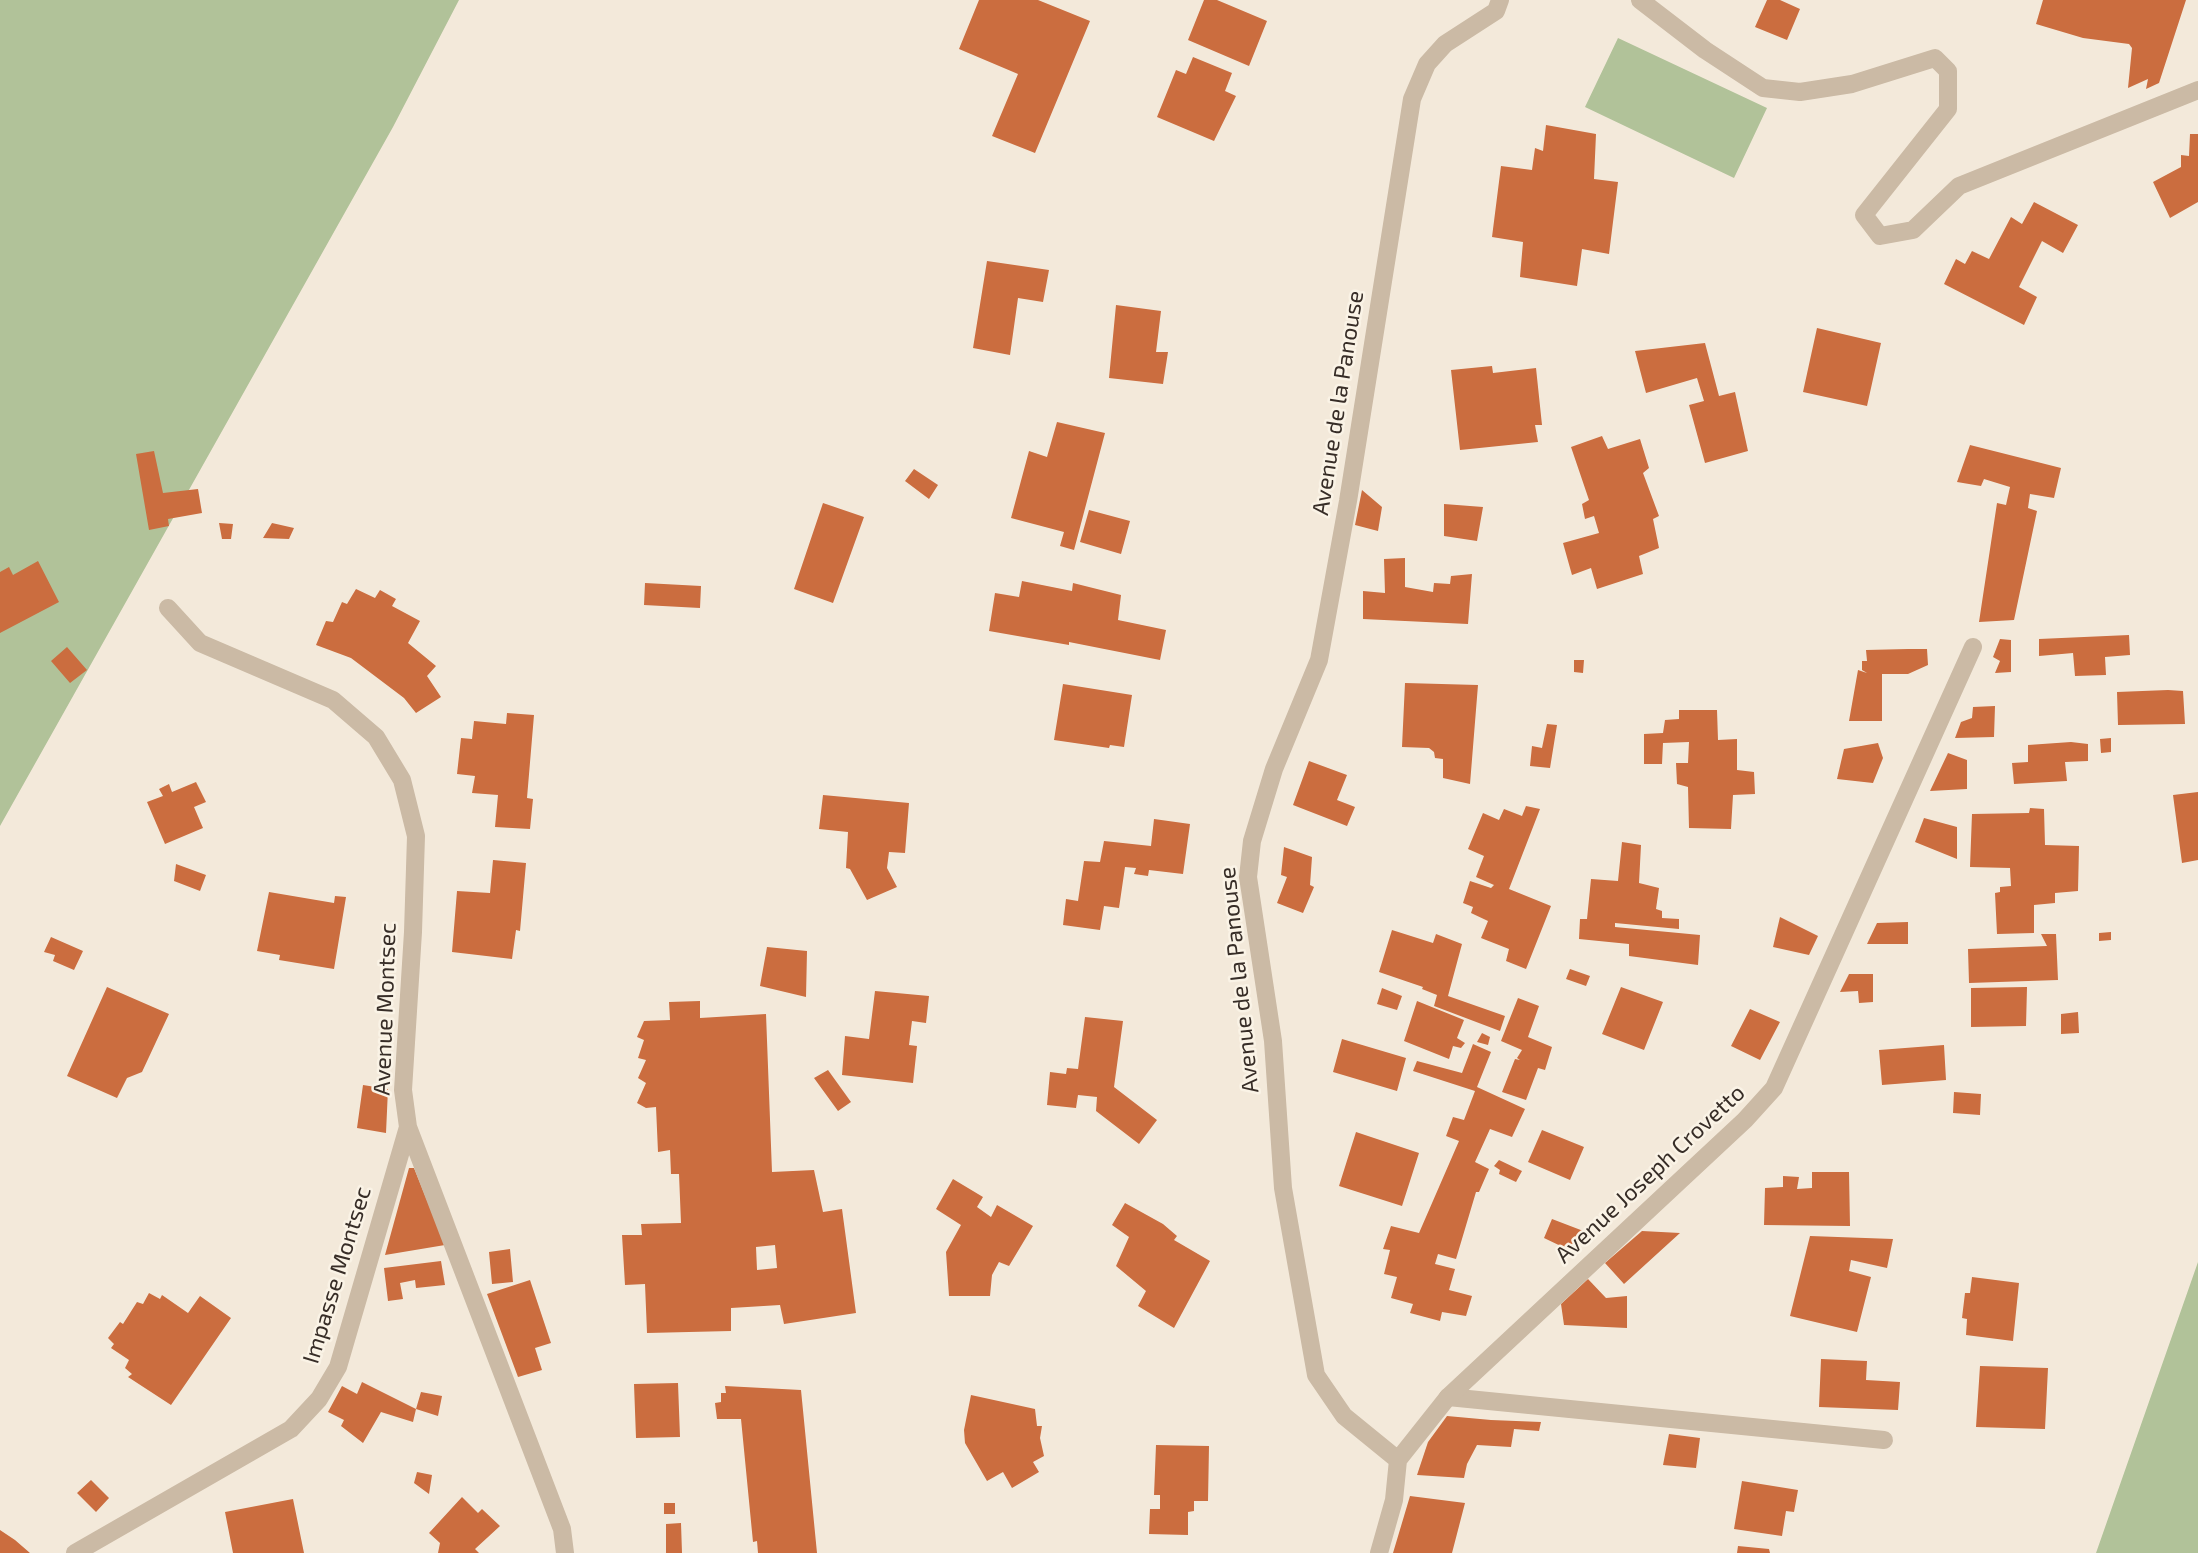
<!DOCTYPE html>
<style>
body{margin:0}
canvas{display:block;background:#f3e9da}
</style>
<canvas width="2198" height="1553"></canvas>
<script>
const context = document.querySelector('canvas').getContext('2d');
context.lineJoin = 'round';
function fillPath(path, color) {
  context.fillStyle = color;
  context.fill(path, 'evenodd');
}
function poly(rows) {
  const path = new Path2D();
  for (const r of rows) {
    path.moveTo(r[0], r[1]);
    for (let i = 2; i < r.length; i += 2) path.lineTo(r[i], r[i + 1]);
  }
  return path;
}
function strokePath(path, color, width, dash) {
  context.strokeStyle = color;
  context.lineWidth = width;
  context.lineCap = dash ? 'butt' : 'round';
  context.setLineDash(dash || []);
  context.stroke(path);
}
function label(font, color, halo, rows, align = 'center') {
  context.font = font + ' "Exo 2",sans-serif';
  context.lineWidth = 5;
  context.setLineDash([]);
  context.textBaseline = 'middle';
  context.strokeStyle = halo;
  context.fillStyle = color;
  for (const [text, x, y, turn = 0] of rows) {
    context.save();
    context.translate(x, y);
    context.rotate((+turn || 0) * Math.PI / 180);
    context.textAlign = isNaN(turn) ? turn : align;
    if (halo) context.strokeText(text, 0, 0);
    context.fillText(text, 0, 0);
    context.restore();
  }
}
fillPath(poly([
 [0,0,459,0,393,127,0,826],
 [1618,38,1767,108,1734,178,1585,107],
 [2198,1262,2198,1553,2096,1553]
]), '#b1c299');
fillPath(poly([
 [979,0,1038,0,1090,21,1035,153,992,136,1018,74,959,49],
 [1204,0,1217,0,1267,21,1249,66,1188,40],
 [1767,0,1780,0,1800,9,1787,40,1755,27],
 [2043,0,2186,0,2159,83,2146,89,2148,79,2128,88,2132,48,2129,44,2083,38,2036,24],
 [1193,57,1232,73,1225,91,1236,96,1214,141,1157,117,1176,70,1186,74],
 [1546,125,1596,134,1594,179,1618,182,1609,254,1582,249,1577,286,1520,277,1523,242,1492,237,1501,166,1532,170,1535,148,1543,151],
 [2190,134,2198,134,2198,202,2170,218,2153,182,2181,167,2181,155,2189,156],
 [2034,202,2078,225,2063,253,2042,241,2019,287,2037,297,2024,325,1944,284,1956,259,1965,264,1972,251,1989,259,2011,217,2022,224],
 [987,261,1049,270,1043,302,1018,298,1010,355,973,348],
 [1116,305,1161,311,1156,352,1168,352,1163,384,1109,378],
 [1817,328,1881,343,1867,406,1803,392],
 [1705,343,1719,396,1735,392,1748,451,1705,463,1689,405,1704,401,1697,378,1646,393,1635,351],
 [1492,366,1493,373,1536,368,1542,425,1535,425,1538,442,1460,450,1451,370],
 [1057,422,1105,433,1074,550,1060,546,1064,532,1011,518,1029,451,1047,457],
 [1602,436,1608,449,1640,439,1649,468,1643,473,1659,516,1653,519,1659,548,1639,556,1643,574,1597,589,1591,568,1572,575,1563,543,1599,533,1594,516,1585,519,1582,504,1589,500,1571,447],
 [1970,445,2061,468,2054,498,2030,494,2028,508,2037,511,2014,620,1979,622,1997,503,2006,505,2010,487,1984,479,1981,486,1957,482],
 [154,451,163,493,198,489,202,513,168,519,169,526,149,530,136,454],
 [914,469,938,485,929,499,905,481],
 [1362,490,1382,507,1378,531,1355,525],
 [823,503,864,517,833,603,794,589],
 [1444,504,1483,507,1477,541,1444,536],
 [1089,510,1130,521,1121,554,1080,542],
 [219,523,233,524,231,539,222,539],
 [272,523,294,528,289,539,263,538],
 [1405,558,1405,587,1433,592,1434,583,1450,584,1451,576,1472,574,1468,624,1363,619,1363,591,1385,593,1384,559],
 [38,561,59,602,0,633,0,572,9,567,13,575],
 [1022,581,1072,591,1073,583,1121,595,1118,620,1166,630,1160,660,1069,642,1069,645,989,631,995,593,1019,597],
 [645,583,701,586,700,608,644,605],
 [356,589,375,598,380,590,396,599,392,606,420,621,408,643,436,666,427,676,441,697,416,713,404,698,351,658,316,645,326,621,333,622,342,602,347,604],
 [2129,635,2130,655,2105,657,2106,675,2075,676,2073,653,2039,656,2039,639],
 [2000,639,2011,640,2011,672,1995,673,2000,661,1993,657],
 [67,647,87,670,70,683,51,661],
 [1908,649,1927,649,1928,665,1908,674,1882,674,1882,721,1849,721,1858,670,1867,673,1862,670,1862,661,1867,661,1866,650],
 [1574,660,1584,660,1583,673,1574,672],
 [1405,683,1478,685,1470,784,1443,778,1443,759,1435,758,1434,752,1429,748,1402,747],
 [1063,684,1132,695,1124,747,1110,745,1109,748,1054,740],
 [2168,690,2183,691,2185,724,2118,725,2117,692],
 [1995,706,1994,737,1955,738,1961,722,1972,718,1973,707],
 [1679,710,1717,710,1718,740,1737,739,1737,770,1754,772,1755,794,1733,795,1731,829,1689,828,1688,787,1677,784,1676,763,1688,763,1689,742,1663,743,1662,764,1644,764,1644,734,1663,733,1665,720,1679,719],
 [507,713,534,715,527,798,533,799,530,829,495,827,498,795,472,793,475,776,457,774,461,738,472,739,474,721,506,724],
 [1547,724,1557,725,1550,768,1530,766,1532,746,1542,748],
 [2111,738,2111,752,2101,753,2100,739],
 [2071,742,2088,744,2088,761,2065,762,2067,781,2014,784,2012,763,2028,762,2028,745],
 [1878,743,1883,758,1873,783,1837,779,1844,749],
 [1948,753,1967,760,1967,789,1930,791],
 [1309,761,1347,775,1337,800,1355,807,1347,826,1293,805],
 [196,782,206,802,194,807,203,828,165,844,147,802,163,796,159,789,169,784,172,792],
 [2198,792,2198,860,2182,863,2173,795],
 [823,795,909,803,905,853,889,852,887,868,897,887,867,900,850,869,846,868,848,832,819,829],
 [1526,806,1540,809,1509,889,1551,906,1526,969,1506,961,1509,949,1481,938,1488,921,1471,913,1473,907,1463,903,1470,881,1491,888,1494,885,1476,877,1484,856,1468,849,1483,813,1499,820,1504,809,1522,816],
 [2030,808,2044,809,2045,845,2079,846,2078,891,2055,893,2055,903,2034,905,2034,933,1997,934,1995,893,2000,892,2000,887,2011,886,2010,868,1970,867,1972,814,2029,813],
 [1924,818,1957,827,1957,859,1915,842],
 [1154,819,1190,824,1183,874,1149,870,1148,876,1134,874,1136,868,1125,867,1119,908,1104,906,1100,930,1063,925,1066,899,1078,901,1084,861,1100,862,1104,841,1151,846],
 [1622,842,1641,845,1639,883,1659,888,1656,909,1662,911,1662,918,1679,919,1679,929,1615,923,1615,927,1700,935,1698,965,1629,956,1629,944,1579,939,1580,919,1587,919,1591,879,1618,881],
 [1284,847,1312,857,1310,885,1314,887,1303,913,1277,903,1287,877,1281,875],
 [493,860,526,863,520,931,516,930,512,959,452,952,457,891,490,893],
 [176,864,206,875,200,891,174,881],
 [269,892,334,903,335,896,346,897,334,969,279,960,280,955,257,951],
 [1780,917,1818,936,1809,955,1773,947],
 [1908,922,1908,944,1867,944,1877,923],
 [1392,930,1433,943,1436,934,1462,944,1448,996,1505,1016,1500,1031,1434,1006,1437,995,1422,989,1423,987,1379,972],
 [2111,932,2111,940,2099,941,2099,933],
 [2041,934,2056,934,2058,980,1969,983,1968,949,2047,946],
 [51,937,83,951,74,970,53,961,55,955,44,952],
 [767,947,807,951,806,997,760,986],
 [1570,969,1590,976,1586,986,1566,979],
 [1849,974,1873,974,1873,1002,1859,1003,1858,991,1840,992],
 [107,987,169,1014,142,1072,127,1078,117,1098,67,1076],
 [1621,987,1663,1002,1644,1050,1602,1034],
 [2027,987,2026,1026,1971,1027,1971,988],
 [1382,988,1402,996,1397,1010,1377,1004],
 [875,991,929,996,926,1023,912,1021,909,1045,917,1046,913,1083,842,1075,845,1036,869,1039],
 [1518,998,1539,1006,1528,1037,1552,1047,1545,1070,1538,1068,1526,1100,1502,1092,1515,1059,1520,1060,1517,1058,1522,1050,1501,1041],
 [700,1001,700,1018,766,1014,772,1172,814,1170,823,1212,842,1209,856,1313,784,1324,780,1305,731,1308,731,1331,647,1333,645,1284,625,1285,622,1235,642,1235,641,1224,681,1223,679,1174,671,1174,670,1150,658,1152,656,1107,646,1108,637,1103,646,1083,638,1078,646,1060,638,1058,644,1040,637,1037,644,1021,670,1020,669,1002],
 [775,1245,777,1268,757,1270,756,1247],
 [1417,1001,1464,1020,1457,1038,1465,1043,1461,1048,1453,1046,1449,1059,1404,1041],
 [1750,1009,1780,1022,1760,1060,1731,1046],
 [2078,1012,2079,1033,2061,1034,2061,1014],
 [1085,1017,1123,1021,1114,1087,1157,1120,1139,1144,1096,1111,1097,1097,1078,1095,1076,1108,1047,1105,1050,1072,1066,1074,1067,1068,1078,1069],
 [1482,1033,1490,1037,1488,1045,1477,1042],
 [1342,1039,1406,1058,1397,1091,1333,1072],
 [1473,1044,1491,1052,1477,1087,1525,1109,1512,1137,1490,1129,1475,1162,1489,1169,1479,1192,1476,1192,1456,1259,1438,1254,1435,1264,1455,1269,1449,1290,1472,1296,1466,1316,1442,1312,1440,1321,1410,1313,1413,1304,1391,1298,1397,1277,1384,1274,1390,1250,1383,1249,1391,1226,1419,1233,1459,1141,1446,1136,1453,1117,1464,1120,1475,1091,1413,1071,1417,1061,1462,1073],
 [1944,1045,1946,1080,1882,1085,1879,1050],
 [828,1070,851,1102,838,1111,814,1078],
 [363,1085,388,1089,386,1133,357,1128],
 [1954,1092,1981,1094,1980,1115,1953,1113],
 [1542,1130,1584,1147,1570,1180,1528,1162],
 [1356,1132,1419,1153,1402,1206,1339,1186],
 [1499,1160,1522,1171,1516,1182,1499,1174,1500,1170,1494,1166],
 [409,1168,414,1168,445,1245,385,1255],
 [1812,1172,1849,1172,1850,1226,1764,1225,1765,1188,1783,1187,1783,1176,1799,1177,1797,1189,1812,1188],
 [953,1179,983,1197,977,1207,991,1217,997,1205,1033,1226,1009,1266,999,1262,992,1275,990,1296,949,1296,946,1252,961,1225,936,1209],
 [1125,1203,1163,1224,1177,1236,1174,1240,1210,1261,1174,1328,1138,1306,1146,1291,1116,1266,1129,1237,1112,1225],
 [1552,1219,1586,1232,1567,1249,1544,1238],
 [1642,1231,1680,1233,1624,1284,1605,1263],
 [1810,1236,1893,1239,1887,1268,1851,1260,1849,1271,1871,1277,1857,1332,1790,1316],
 [510,1249,513,1282,492,1284,489,1252],
 [441,1261,445,1285,416,1288,415,1280,400,1283,403,1299,388,1301,384,1268],
 [1972,1277,2019,1283,2013,1341,1966,1335,1967,1319,1962,1318,1965,1293,1970,1293],
 [1588,1279,1606,1298,1627,1296,1627,1328,1564,1325,1561,1304],
 [530,1280,551,1343,535,1348,542,1370,518,1377,487,1294],
 [149,1293,160,1299,162,1295,188,1313,200,1296,231,1318,171,1405,128,1377,132,1374,125,1368,129,1360,111,1348,114,1344,108,1338,120,1322,123,1324,137,1302,143,1304],
 [1821,1359,1867,1361,1866,1380,1900,1382,1898,1410,1819,1407],
 [1980,1366,2048,1368,2045,1429,1976,1427],
 [362,1382,416,1409,421,1392,442,1396,438,1416,416,1409,413,1422,381,1412,363,1443,341,1426,344,1420,328,1412,342,1386,357,1394],
 [678,1383,680,1437,636,1438,634,1384],
 [725,1386,801,1390,817,1553,758,1553,757,1541,753,1542,741,1419,717,1419,715,1403,721,1402,721,1393,726,1393],
 [971,1395,1035,1409,1037,1426,1042,1426,1040,1438,1044,1456,1033,1462,1039,1472,1012,1488,1003,1472,987,1481,965,1443,964,1430],
 [1447,1416,1491,1420,1541,1422,1539,1431,1514,1429,1511,1447,1477,1445,1467,1464,1464,1478,1417,1475,1428,1442],
 [1669,1434,1700,1438,1696,1468,1663,1465],
 [1156,1445,1209,1446,1208,1501,1194,1501,1194,1511,1188,1512,1188,1535,1149,1534,1150,1509,1160,1509,1160,1495,1154,1495],
 [417,1472,432,1475,429,1494,414,1483],
 [91,1480,109,1498,96,1512,77,1493],
 [1742,1481,1798,1490,1794,1512,1786,1511,1782,1536,1734,1529],
 [1410,1496,1465,1503,1452,1553,1393,1553],
 [462,1497,478,1513,482,1509,500,1526,475,1549,479,1553,438,1553,440,1543,429,1533],
 [293,1499,304,1553,233,1553,225,1512],
 [664,1503,675,1503,675,1514,664,1514],
 [681,1523,682,1553,666,1553,666,1524],
 [0,1530,15,1540,30,1553,0,1553],
 [1738,1546,1769,1549,1770,1553,1737,1553]
]), '#cb6d3f');
strokePath(poly([
 [1448,1397,1884,1440]
]), '#cbbaa5', 18);
strokePath(poly([
 [1640,0,1705,50,1763,88,1800,92,1852,84,1935,58,1948,71,1948,109,1864,215,1880,236,1913,230,1959,186,2198,90],
 [168,608,200,643,333,700,376,737,402,780,416,836,413,932,403,1090,408,1127,562,1529,565,1553],
 [1398,1460,1448,1397,1745,1120,1774,1088,1973,647],
 [75,1553,291,1429,319,1399,338,1367,408,1127],
 [1379,1553,1394,1500,1398,1460,1344,1416,1316,1375,1283,1188,1273,1041,1248,877,1252,841,1274,769,1319,660,1348,501,1412,99,1427,64,1445,44,1496,11,1500,0]
]), '#cbbaa5', 18);
label('23px', '#372d27', '#faf3e6', [
 ["Avenue de la Panouse",1338,403,-81],
 ["Avenue de la Panouse",1239,980,-96],
 ["Avenue Montsec",385,1009,-88],
 ["Avenue Joseph Crovetto",1650,1174,-43],
 ["Impasse Montsec",337,1275,-73]
]);
</script>
